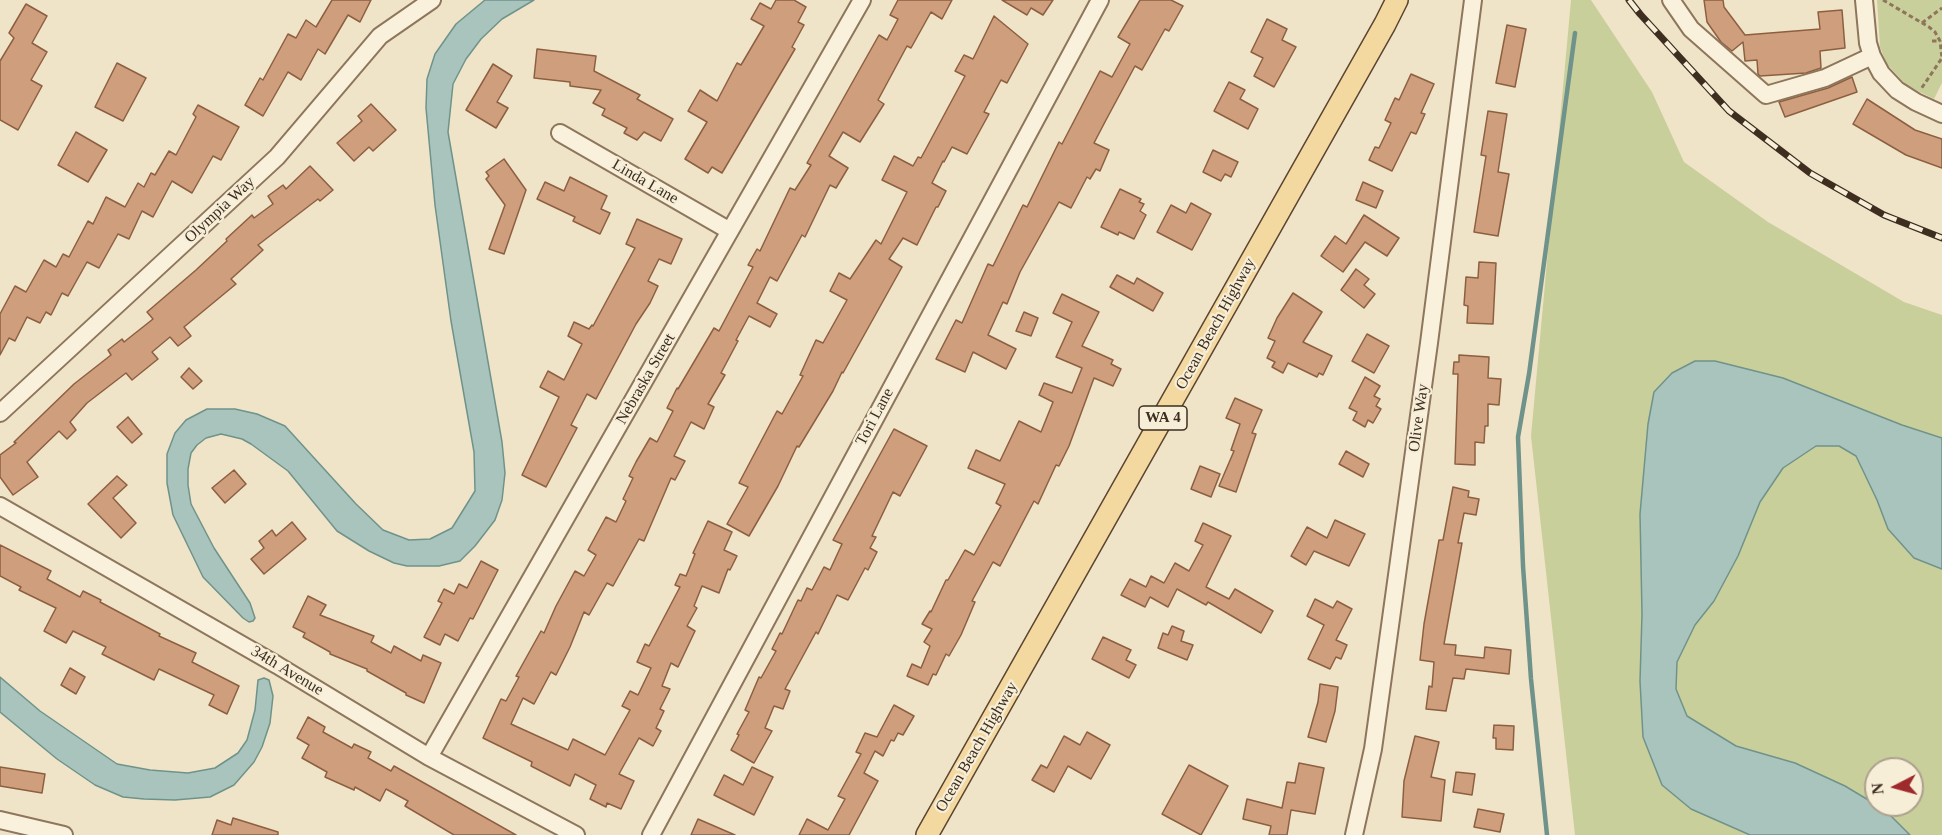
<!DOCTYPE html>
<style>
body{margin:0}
#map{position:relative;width:1942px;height:835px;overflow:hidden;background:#f0e4c8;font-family:Georgia,serif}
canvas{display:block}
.north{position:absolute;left:1864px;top:757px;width:60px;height:60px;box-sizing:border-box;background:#f7eed8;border:2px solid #ada18e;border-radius:50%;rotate:264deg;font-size:16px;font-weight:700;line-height:24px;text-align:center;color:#3d2e20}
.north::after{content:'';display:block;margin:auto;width:21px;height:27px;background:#9e2a2b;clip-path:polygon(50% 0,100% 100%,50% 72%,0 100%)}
</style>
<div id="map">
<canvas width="1942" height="835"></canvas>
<div class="north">N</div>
</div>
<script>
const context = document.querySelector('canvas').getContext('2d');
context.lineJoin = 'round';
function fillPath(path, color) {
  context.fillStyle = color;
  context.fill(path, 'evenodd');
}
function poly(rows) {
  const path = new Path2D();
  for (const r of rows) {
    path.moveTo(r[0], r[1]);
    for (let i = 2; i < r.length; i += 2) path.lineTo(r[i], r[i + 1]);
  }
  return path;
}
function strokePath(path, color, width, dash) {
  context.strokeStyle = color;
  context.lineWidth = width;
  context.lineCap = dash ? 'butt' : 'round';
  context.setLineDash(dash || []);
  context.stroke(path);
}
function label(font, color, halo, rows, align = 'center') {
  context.font = font + ' Georgia,serif';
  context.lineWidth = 4.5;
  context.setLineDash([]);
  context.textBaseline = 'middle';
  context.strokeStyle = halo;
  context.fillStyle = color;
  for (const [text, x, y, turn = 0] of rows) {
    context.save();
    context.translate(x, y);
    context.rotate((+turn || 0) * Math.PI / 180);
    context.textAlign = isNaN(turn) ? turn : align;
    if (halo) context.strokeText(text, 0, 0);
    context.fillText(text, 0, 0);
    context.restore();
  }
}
fillPath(poly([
 [1571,0,1591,0,1652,92,1684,162,1768,222,1904,302,1942,315,1942,835,1575,835,1531,436],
 [1876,769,1912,769,1912,805,1876,805],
 [1877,0,1942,0,1942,83,1934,99,1906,85,1887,64,1880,47]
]), '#c9cf9b');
const water = poly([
 [485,0,534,0,502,19,481,39,466,59,453,84,448,132,502,442,505,473,502,500,495,520,475,546,460,561,439,566,407,566,394,563,369,551,337,531,288,471,251,444,242,439,221,434,206,438,197,445,191,453,188,469,188,485,191,504,214,548,250,603,255,618,253,621,249,622,243,618,203,577,173,515,167,483,167,454,175,433,186,420,207,409,235,409,257,414,285,426,356,504,383,530,409,540,430,539,452,528,475,491,474,452,451,321,435,205,426,108,427,79,435,54,456,24,485,0],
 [1695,361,1715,361,1783,378,1902,425,1942,438,1942,569,1914,558,1888,529,1877,500,1856,456,1839,446,1816,446,1783,468,1760,502,1738,556,1714,601,1695,625,1677,662,1676,689,1687,716,1736,746,1795,763,1845,786,1885,810,1910,835,1750,835,1691,809,1662,785,1643,737,1640,681,1642,614,1640,514,1648,424,1654,392,1672,373,1695,361],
 [0,677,40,711,117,764,150,770,188,773,215,768,238,753,247,740,255,710,258,680,264,678,269,680,273,696,270,723,262,747,254,762,234,785,210,797,175,800,144,799,123,797,95,785,57,759,0,712,0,677]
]);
fillPath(water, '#a9c4bc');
strokePath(water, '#6f938a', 1.5);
strokePath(poly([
 [1547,835,1531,679,1523,566,1518,437,1529,374,1575,33]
]), '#6f938a', 4.5);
const building = poly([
 [332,0,371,0,360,22,348,15,325,54,318,49,301,80,288,72,263,116,245,105,260,78,263,80,288,34,296,38,306,20,316,27,332,0],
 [776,0,794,0,806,7,798,22,804,25,792,47,795,49,722,173,712,167,708,173,685,159,707,122,688,111,700,90,717,101,737,63,741,65,764,26,751,19,760,3,771,9,776,0],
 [898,0,952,0,942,19,931,12,911,48,907,46,878,100,884,104,860,142,843,132,829,156,848,168,836,188,830,185,805,237,802,235,777,281,770,277,757,303,777,314,770,327,749,316,736,340,738,341,721,373,725,375,708,404,714,407,704,429,691,422,674,456,685,461,675,480,671,478,644,541,639,539,613,586,607,583,589,615,584,612,570,647,556,675,551,672,534,704,523,698,511,724,568,750,573,739,605,755,630,710,622,706,630,691,638,695,651,668,637,662,645,644,649,646,680,587,675,585,680,574,686,576,695,554,693,553,708,521,732,532,724,550,737,556,730,570,728,569,719,593,702,586,694,606,697,608,687,626,695,631,678,667,671,663,662,686,670,689,660,709,664,711,656,728,661,731,653,746,639,738,619,774,634,781,621,809,607,803,606,807,590,799,596,785,575,774,570,786,531,766,532,762,483,738,501,699,506,701,519,677,516,676,541,631,544,633,556,606,575,571,584,576,596,555,588,550,606,517,616,522,626,501,623,499,633,478,629,476,636,462,650,438,657,442,673,411,667,408,677,388,678,389,714,328,719,331,753,267,748,265,757,249,760,251,790,188,795,190,811,165,807,163,879,35,887,40,898,19,890,15,898,0],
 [1002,0,1053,0,1043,15,1031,8,1027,15,1002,0],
 [1140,0,1171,0,1183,6,1169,31,1165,29,1142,70,1135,66,1106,120,1094,143,1109,150,1100,171,1096,169,1090,179,1087,177,1071,208,1059,202,1020,272,1007,304,1003,302,988,335,1016,349,1006,369,973,352,965,372,936,359,956,320,962,323,988,264,993,266,1023,205,1027,207,1059,142,1062,144,1100,71,1112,77,1130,44,1118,37,1140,0],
 [1704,0,1723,0,1724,7,1745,35,1820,29,1818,12,1842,10,1845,48,1820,51,1821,68,1806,73,1760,76,1758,74,1757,60,1745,61,1743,42,1732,51,1721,42,1707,22,1704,0],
 [26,4,47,16,32,43,47,52,31,80,42,86,18,130,0,120,0,61,14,38,9,33,26,4],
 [994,16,1028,44,1007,83,1001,80,984,112,989,114,967,154,952,147,944,162,943,161,932,183,946,191,938,207,936,207,917,245,903,238,889,259,902,267,843,373,842,372,833,391,799,447,797,446,778,486,749,536,727,524,748,487,739,483,777,411,782,414,803,376,800,375,816,340,823,343,847,300,830,291,839,273,850,279,876,240,881,244,907,192,882,180,894,156,913,166,918,157,921,158,965,76,955,71,964,55,973,59,994,16],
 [1267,19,1287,29,1282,40,1296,47,1274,87,1254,76,1263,58,1251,52,1267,19],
 [1507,25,1526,29,1515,87,1496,83,1507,25],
 [537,49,596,56,594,71,640,95,637,99,673,119,661,141,644,132,637,140,624,133,627,128,602,115,605,109,593,103,601,90,570,86,570,82,534,78,537,49],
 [117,63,146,78,123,121,95,107,117,63],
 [493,64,512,76,497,102,508,108,496,128,466,110,493,64],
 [1411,74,1434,84,1421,113,1425,114,1416,134,1411,132,1392,171,1369,160,1375,147,1379,148,1391,123,1385,120,1395,98,1399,100,1411,74],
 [1852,77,1857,92,1785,117,1779,102,1828,88,1852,77],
 [1229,82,1245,90,1240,99,1258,109,1248,129,1214,111,1229,82],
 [1867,99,1915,130,1942,139,1942,168,1906,155,1853,124,1867,99],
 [371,104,396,130,373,151,369,147,354,161,337,143,362,121,358,116,371,104],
 [198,105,239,127,221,160,213,156,192,193,172,181,153,217,142,211,129,239,118,234,99,268,87,262,68,296,62,293,51,315,46,312,40,323,27,317,15,341,9,338,0,355,0,314,15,286,26,292,44,260,56,267,63,254,69,257,88,221,93,224,106,197,125,207,138,183,144,187,151,173,155,175,169,151,176,155,196,117,193,114,198,105],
 [1488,111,1507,114,1498,172,1509,174,1498,236,1474,232,1486,156,1481,155,1488,111],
 [76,132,107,150,88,182,58,165,76,132],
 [1213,150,1238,162,1231,177,1225,174,1221,181,1203,172,1213,150],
 [504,159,526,190,504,254,489,249,505,205,486,179,489,176,486,172,504,159],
 [310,166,333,190,320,201,318,199,258,245,263,250,231,279,236,284,184,327,191,336,178,346,170,337,152,352,158,359,132,380,126,373,87,403,70,422,76,430,67,439,59,431,27,462,38,477,13,495,0,477,0,455,16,443,14,442,74,384,111,355,108,350,122,339,124,342,153,319,147,312,196,270,227,241,226,239,252,215,254,218,273,204,268,196,283,185,286,189,310,166],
 [570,177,607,196,601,209,610,213,600,234,573,221,575,217,537,199,545,182,564,191,570,177],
 [1363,182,1383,191,1376,208,1356,200,1363,182],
 [1120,189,1141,199,1139,202,1144,204,1140,211,1146,215,1134,239,1119,232,1118,235,1101,227,1120,189],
 [1191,203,1211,214,1192,250,1157,232,1171,205,1186,213,1191,203],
 [1364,215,1399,238,1387,256,1365,242,1343,272,1321,256,1335,236,1346,244,1364,215],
 [637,219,682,239,671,264,659,259,648,281,658,286,650,303,636,324,596,399,587,394,571,425,577,428,546,487,522,475,559,397,540,387,548,371,564,380,582,344,568,336,574,322,589,329,592,325,593,326,635,248,626,244,637,219],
 [1479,262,1496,263,1493,324,1467,323,1468,306,1464,305,1466,277,1478,278,1479,262],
 [1356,269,1369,279,1364,285,1375,294,1364,308,1341,290,1356,269],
 [1117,275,1134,284,1137,278,1163,293,1153,311,1110,287,1117,275],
 [1293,293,1322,312,1303,342,1332,356,1323,375,1319,373,1317,377,1288,363,1283,373,1272,367,1275,362,1267,358,1275,341,1268,338,1277,318,1293,293],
 [1062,294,1099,312,1082,346,1113,360,1111,364,1121,369,1113,386,1094,378,1069,446,1059,466,1056,465,1038,504,1034,501,1000,566,993,562,972,601,975,602,961,635,949,656,946,654,936,675,933,674,928,685,907,676,912,664,921,668,930,646,924,642,932,629,922,624,930,611,931,612,946,580,948,580,965,550,974,555,1001,506,996,503,1005,484,968,468,976,450,1000,461,1019,421,1041,432,1053,402,1039,395,1044,383,1072,393,1082,368,1056,357,1072,322,1053,313,1062,294],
 [1024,312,1038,318,1031,336,1016,331,1024,312],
 [1367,334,1389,346,1374,373,1352,361,1367,334],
 [1459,355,1489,357,1488,378,1501,379,1499,405,1488,404,1488,426,1485,426,1484,443,1475,442,1475,465,1455,464,1458,374,1453,374,1454,362,1459,362,1459,355],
 [189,368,202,381,193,389,181,377,189,368],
 [1365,377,1380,386,1374,396,1380,399,1376,406,1381,409,1373,423,1368,420,1365,427,1353,420,1357,412,1349,408,1365,377],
 [1235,398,1262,410,1252,433,1256,434,1236,492,1219,486,1234,451,1231,450,1240,424,1226,418,1235,398],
 [128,417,142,434,132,443,117,427,128,417],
 [894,429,927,446,900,496,893,492,872,536,876,537,870,548,877,552,868,570,865,568,848,600,837,595,818,634,816,632,785,689,790,691,783,709,774,706,765,728,772,731,754,763,731,750,739,735,737,734,749,712,745,710,759,677,761,678,776,651,772,649,780,633,782,634,798,600,801,601,807,588,812,590,824,567,830,570,842,544,833,540,894,429],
 [1346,451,1369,464,1363,477,1339,464,1346,451],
 [1200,466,1220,474,1211,497,1191,489,1200,466],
 [234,470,246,484,225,503,212,488,234,470],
 [117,476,127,485,113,498,136,523,121,538,88,504,117,476],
 [1453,487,1469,491,1468,497,1479,499,1476,515,1464,513,1458,543,1462,543,1444,644,1456,645,1455,655,1484,658,1485,647,1511,650,1509,674,1466,669,1464,679,1453,678,1446,711,1426,709,1429,686,1432,687,1434,662,1420,660,1424,624,1439,540,1443,540,1453,487],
 [1335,520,1365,534,1349,566,1314,551,1306,565,1291,556,1307,527,1327,538,1335,520],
 [292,522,306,539,264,574,251,559,264,548,259,541,272,530,276,536,292,522],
 [1203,523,1231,536,1206,587,1229,599,1235,589,1273,611,1261,633,1208,602,1206,605,1177,589,1168,607,1150,597,1145,607,1121,595,1130,579,1146,587,1151,576,1164,583,1175,563,1189,571,1203,545,1195,541,1203,523],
 [0,545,51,571,47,579,80,597,83,591,101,600,100,602,160,634,159,636,196,653,192,662,239,686,227,714,209,705,214,695,159,669,154,680,102,654,106,647,73,631,66,643,44,631,56,608,19,590,21,587,0,576,0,545],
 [481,561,498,570,473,619,470,618,458,641,445,634,440,645,424,637,442,603,438,601,444,589,454,594,459,584,467,588,481,561],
 [308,596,326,605,320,615,374,636,371,642,391,653,394,646,421,661,423,655,441,663,424,703,406,695,406,693,367,671,367,669,330,654,330,652,303,637,305,633,293,627,308,596],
 [1315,599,1333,608,1337,601,1352,609,1336,640,1347,645,1341,659,1336,657,1330,669,1308,659,1324,625,1307,616,1315,599],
 [1172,626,1184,631,1181,641,1193,645,1187,660,1158,648,1163,633,1168,635,1172,626],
 [1103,637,1131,650,1126,660,1136,665,1129,678,1092,659,1103,637],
 [70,668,85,677,76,694,61,685,70,668],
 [1320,684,1338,687,1335,711,1326,742,1308,737,1318,702,1320,684],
 [894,705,914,716,903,735,898,733,894,741,891,740,883,756,875,751,864,773,878,781,849,835,799,835,807,819,828,830,845,799,838,796,861,754,856,752,865,733,877,737,894,705],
 [308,717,325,727,323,732,352,748,354,744,371,752,368,758,391,771,394,766,516,835,454,835,405,806,408,801,386,789,380,801,355,787,354,790,325,777,327,772,302,758,309,745,297,738,308,717],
 [1494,725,1514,726,1513,750,1496,749,1496,738,1493,738,1494,725],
 [1087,732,1110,745,1091,779,1068,766,1054,792,1032,780,1041,765,1047,768,1064,736,1080,745,1087,732],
 [1415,736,1439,742,1431,777,1445,780,1441,821,1402,817,1404,781,1415,736],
 [1299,763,1324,768,1315,814,1291,810,1287,835,1269,835,1271,826,1243,819,1247,799,1282,808,1287,782,1295,783,1299,763],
 [1189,765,1228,786,1201,835,1162,814,1189,765],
 [0,767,45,774,42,793,0,786,0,767],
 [752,767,773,777,754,815,714,795,724,775,743,785,752,767],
 [1456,772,1475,774,1472,795,1453,792,1456,772],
 [1478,809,1504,814,1500,832,1474,827,1478,809],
 [233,818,278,832,278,835,212,835,217,820,231,825,233,818],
 [698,819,735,835,691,835,698,819]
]);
fillPath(building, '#cf9f7d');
strokePath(building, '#8d5f41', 1.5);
const minor = poly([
 [1671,0,1691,29,1766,95,1825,78,1872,56],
 [1864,0,1868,43,1872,56,1881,73,1897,90,1916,102,1942,114],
 [560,133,730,231],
 [0,413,277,157,380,36,432,0],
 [0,506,277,665,429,757,576,835],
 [429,757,862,0],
 [0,820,64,835],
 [651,835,1100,0],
 [1354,835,1373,749,1429,343,1473,0]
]);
const major = poly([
 [927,835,1385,24,1397,0]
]);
strokePath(minor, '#8d765c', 20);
strokePath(major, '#5b4430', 24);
strokePath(poly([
 [1883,0,1929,27,1935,32,1940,41,1942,58,1921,89],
 [1922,23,1942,8],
 [1932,41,1940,41]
]), '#8d765c', 3, [4.5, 3]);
strokePath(minor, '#faf1dc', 16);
strokePath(major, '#f3d9a0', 21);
const rail = poly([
 [1629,0,1640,14,1729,111,1810,173,1884,215,1942,238]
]);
strokePath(rail, '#3d2e20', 7);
strokePath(rail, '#f7eed8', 4.5, [14]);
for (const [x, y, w] of [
 [1163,418,48]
]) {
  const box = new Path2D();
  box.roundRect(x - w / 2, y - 12, w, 24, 4.5);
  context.fillStyle = '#f7eed8';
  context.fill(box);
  strokePath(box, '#3d2e20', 1.5);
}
label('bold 15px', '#3d2e20', null, [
 ["WA 4",1163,418]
]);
label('16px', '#3d2e20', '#f7eed8', [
 ["Linda Lane",645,182,30],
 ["Olympia Way",220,210,-43],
 ["Ocean Beach Highway",1216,324,-61],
 ["Nebraska Street",646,379,-60],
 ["Tori Lane",875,417,-62],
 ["Olive Way",1419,418,-82],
 ["34th Avenue",287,671,31],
 ["Ocean Beach Highway",977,747,-60]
]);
</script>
